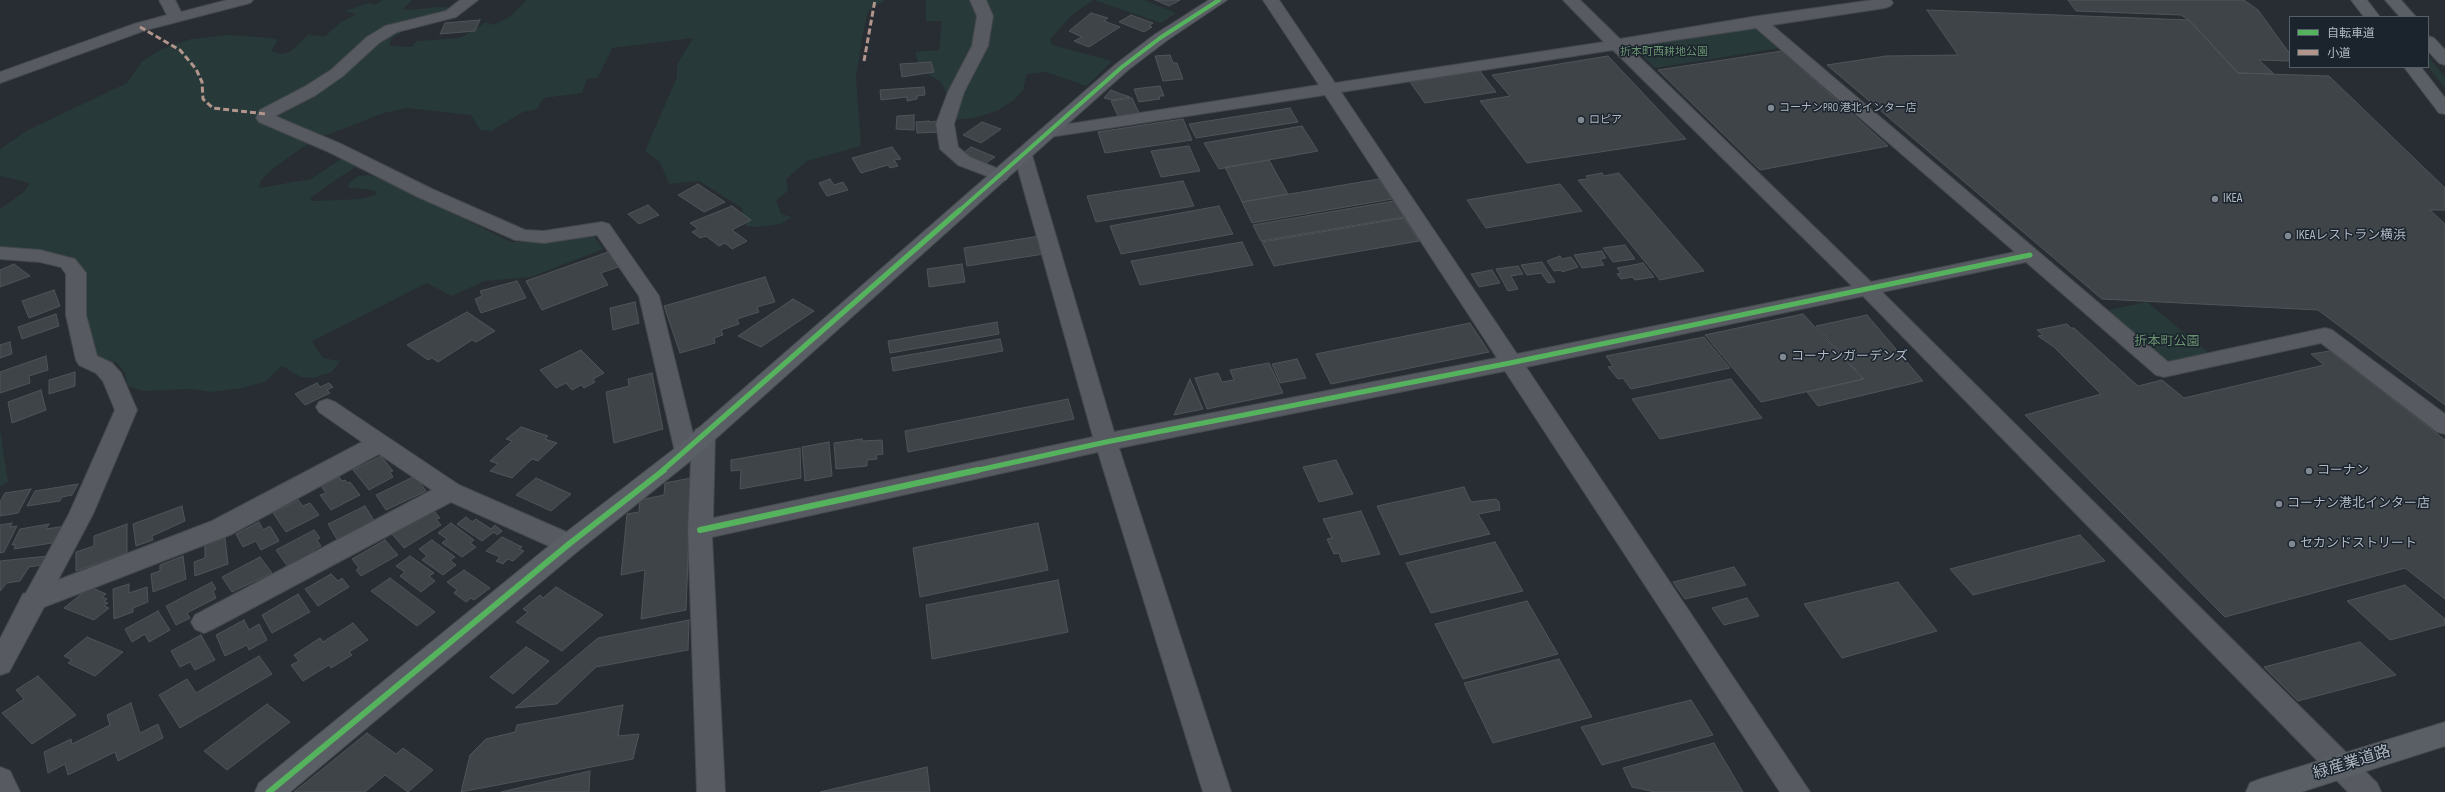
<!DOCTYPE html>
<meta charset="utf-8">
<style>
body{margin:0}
#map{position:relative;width:2445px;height:792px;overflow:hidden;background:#272d32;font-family:"Sofia Sans Condensed","Noto Sans JP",sans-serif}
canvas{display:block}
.legend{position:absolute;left:2289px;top:16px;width:140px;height:52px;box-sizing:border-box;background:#1b232c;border:1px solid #575f69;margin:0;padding:5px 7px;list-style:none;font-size:12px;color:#b0b9c4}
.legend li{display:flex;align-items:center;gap:8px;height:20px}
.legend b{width:20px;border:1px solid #575f69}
</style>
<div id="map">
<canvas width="2445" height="792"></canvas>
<ul class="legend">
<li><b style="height:5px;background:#56b35d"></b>自転車道</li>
<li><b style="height:5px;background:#b2968c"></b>小道</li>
</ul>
</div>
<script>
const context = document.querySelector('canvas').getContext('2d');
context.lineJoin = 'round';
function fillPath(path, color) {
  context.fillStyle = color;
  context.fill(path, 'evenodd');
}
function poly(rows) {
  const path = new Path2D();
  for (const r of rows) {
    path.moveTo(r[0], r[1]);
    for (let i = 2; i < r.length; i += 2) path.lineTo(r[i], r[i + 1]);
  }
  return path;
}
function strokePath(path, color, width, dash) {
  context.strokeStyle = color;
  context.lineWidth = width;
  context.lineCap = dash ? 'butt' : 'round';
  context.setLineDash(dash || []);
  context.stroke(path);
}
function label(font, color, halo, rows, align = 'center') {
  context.font = font + ' "Sofia Sans Condensed","Noto Sans JP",sans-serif';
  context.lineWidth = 3;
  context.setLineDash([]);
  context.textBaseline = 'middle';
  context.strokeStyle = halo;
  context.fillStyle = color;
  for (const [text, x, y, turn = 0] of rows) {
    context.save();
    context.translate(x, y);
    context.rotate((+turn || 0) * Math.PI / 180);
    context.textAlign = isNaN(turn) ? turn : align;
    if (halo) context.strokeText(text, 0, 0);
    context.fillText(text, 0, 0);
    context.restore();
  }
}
fillPath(poly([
 [383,0,412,0,403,9,408,10,439,7,456,8,400,26,401,33,392,38,389,44,391,46,412,47,417,41,460,38,487,22,493,25,511,16,527,0,885,0,868,11,862,38,856,78,861,146,807,161,786,179,788,191,776,200,781,214,792,217,780,224,758,227,746,226,742,208,699,181,669,184,660,162,645,151,677,77,677,65,693,38,612,48,598,78,587,79,582,93,544,98,537,109,523,112,491,131,480,130,471,115,407,108,384,113,324,136,303,147,275,167,261,180,259,188,311,179,341,159,352,162,355,167,310,198,313,201,361,199,375,195,377,192,368,189,349,188,348,184,358,176,368,175,387,181,511,242,554,242,593,235,603,249,531,277,485,281,451,296,427,283,312,341,323,358,340,361,332,372,313,378,301,377,282,366,265,382,241,388,211,392,191,389,143,391,128,386,125,373,117,363,93,357,85,313,83,269,73,260,0,250,0,209,24,192,30,183,0,176,0,149,28,130,127,83,142,61,160,50,191,39,229,35,271,38,278,40,271,51,280,54,290,52,308,35,325,36,340,23,356,14,345,11,368,3,375,5],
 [926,0,1094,0,1074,13,1050,39,1052,45,1112,61,1087,86,1046,72,1027,74,1023,90,1014,100,998,110,979,117,942,122,948,97,941,82,920,69,915,52,939,50,942,21,926,21],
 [1094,0,1144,0,1176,13,1161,23],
 [1758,27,1780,48,1655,68,1633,46],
 [2428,56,2445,77,2445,88,2428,67],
 [2147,302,2210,354,2165,364,2103,311],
 [0,430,8,482,0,486]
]), '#273939');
const building = poly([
 [1155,0,1180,0,1169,6,1155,0],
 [2068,0,2244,0,2258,10,2290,54,2290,61,2259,60,2274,74,2238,73,2189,20,2181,15,2076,11,2068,0],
 [1927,10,2189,20,2238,73,2329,76,2445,188,2445,210,2430,210,2445,224,2445,405,2318,310,2102,299,1827,65,1886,56,1958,55,1927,10],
 [1091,13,1108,18,1104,21,1120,27,1089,47,1074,41,1082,37,1069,31,1091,13],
 [1131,15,1153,23,1149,26,1152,27,1144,32,1119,22,1131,15],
 [480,20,475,31,440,34,445,23,480,20],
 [1782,51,1888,146,1760,170,1658,70,1782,51],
 [1170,55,1173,63,1177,63,1183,79,1163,81,1155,56,1170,55],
 [1608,56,1686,139,1527,163,1480,101,1510,96,1492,75,1608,56],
 [931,62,934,72,902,77,900,64,931,62],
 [1480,71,1496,92,1425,103,1410,82,1480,71],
 [1160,86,1164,96,1159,96,1160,99,1139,102,1134,89,1160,86],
 [924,87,925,95,917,96,917,99,907,101,907,97,881,100,880,90,924,87],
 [1111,90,1121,94,1130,97,1112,100,1104,98,1111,90],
 [1132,98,1139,113,1118,116,1111,101,1132,98],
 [1290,108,1298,122,1196,138,1189,124,1290,108],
 [914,115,914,130,896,129,897,116,914,115],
 [1183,119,1192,140,1105,153,1098,132,1183,119],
 [929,121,929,122,939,121,940,132,917,133,916,122,929,121],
 [982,122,1001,129,981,143,963,135,982,122],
 [1302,126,1318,151,1219,169,1204,143,1302,126],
 [1189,146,1200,171,1161,177,1151,151,1189,146],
 [892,147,901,159,894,160,898,166,890,168,888,165,861,173,852,158,892,147],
 [971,147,995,157,986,163,962,154,971,147],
 [1269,160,1288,194,1242,202,1225,167,1269,160],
 [1602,173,1604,176,1619,173,1704,271,1660,280,1578,180,1588,179,1586,176,1602,173],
 [830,179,834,185,843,182,848,190,827,196,819,183,830,179],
 [1379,179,1392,199,1252,223,1242,202,1379,179],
 [1183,181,1194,206,1096,222,1087,196,1183,181],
 [698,184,725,202,704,212,678,195,698,184],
 [1560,184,1582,211,1486,228,1467,200,1560,184],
 [1394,201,1404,217,1261,241,1253,225,1394,201],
 [648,205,659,215,639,224,628,214,648,205],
 [732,206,751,220,732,230,747,241,732,249,725,243,719,246,706,236,700,238,692,232,698,229,690,223,732,206],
 [1219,206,1233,234,1121,254,1110,226,1219,206],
 [1404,218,1419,241,1274,266,1262,242,1404,218],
 [1040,236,1044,254,967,266,964,248,1040,236],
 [1242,242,1253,265,1140,285,1131,261,1242,242],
 [1625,245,1635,259,1613,262,1603,248,1625,245],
 [611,251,621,266,601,273,608,285,542,310,526,281,611,251],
 [1602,251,1606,258,1600,259,1604,265,1582,268,1574,255,1602,251],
 [1560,256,1562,259,1571,257,1578,267,1562,272,1561,270,1554,271,1547,261,1560,256],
 [1542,262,1555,282,1548,283,1541,273,1527,275,1521,265,1542,262],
 [1643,263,1654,277,1635,280,1632,277,1621,279,1617,274,1621,273,1617,268,1643,263],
 [14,264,30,276,0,287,0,270,14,264],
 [962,264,965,282,929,287,927,269,962,264],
 [1518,266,1523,274,1511,276,1518,289,1508,291,1496,269,1518,266],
 [1492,270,1500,283,1479,287,1471,274,1492,270],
 [765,277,775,302,757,307,759,312,737,319,739,324,721,330,723,335,714,338,715,343,680,353,664,306,765,277],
 [517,281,526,298,481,313,475,299,482,296,480,291,517,281],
 [54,290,60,306,29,318,22,301,54,290],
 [793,299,814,311,761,347,738,336,793,299],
 [635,302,639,323,613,330,610,308,635,302],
 [467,312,495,331,476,342,472,340,438,362,432,358,428,360,407,345,467,312],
 [56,314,59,326,22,339,18,327,56,314],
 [1803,314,1863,379,1761,402,1705,335,1803,314],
 [1867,315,1923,381,1818,406,1807,392,1864,379,1816,326,1867,315],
 [997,322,999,334,890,353,888,341,997,322],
 [1470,323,1489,352,1331,384,1316,354,1470,323],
 [2067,324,2071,328,2074,328,2138,386,2162,380,2184,398,2324,365,2311,354,2330,351,2445,440,2445,599,2405,568,2225,617,2025,415,2101,394,2054,347,2038,336,2043,335,2037,330,2067,324],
 [1704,337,1730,368,1631,389,1623,378,1618,379,1608,367,1613,366,1606,356,1704,337],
 [1000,339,1003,351,893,371,891,358,1000,339],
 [10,342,12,354,0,358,0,345,10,342],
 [581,350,604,373,593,379,595,382,584,388,581,385,572,390,566,383,556,388,540,370,581,350],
 [46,356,48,370,29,376,30,383,0,393,0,372,46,356],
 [1297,359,1306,378,1280,383,1272,364,1297,359],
 [1269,363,1283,393,1207,409,1195,378,1218,373,1222,382,1234,380,1230,370,1269,363],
 [75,372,75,386,49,394,49,380,75,372],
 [652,373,663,429,614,443,606,392,629,386,628,379,652,373],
 [1190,379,1203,409,1174,415,1190,379],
 [1731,379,1762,418,1660,439,1632,399,1731,379],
 [317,383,320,387,329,383,333,387,327,390,330,393,305,405,295,394,317,383],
 [41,390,46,410,12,423,8,402,41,390],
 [1068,399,1074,419,908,452,905,431,1068,399],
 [521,427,548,436,545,439,557,443,538,461,532,459,512,478,490,471,498,464,490,461,512,441,506,439,521,427],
 [862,439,862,441,882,440,883,454,876,455,877,459,867,460,867,466,836,469,834,443,862,439],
 [829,442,832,476,805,481,802,447,829,442],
 [800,448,801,478,740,489,741,470,731,471,731,460,800,448],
 [381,456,393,471,390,472,393,477,369,490,353,470,381,456],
 [1336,460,1353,494,1319,502,1303,467,1336,460],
 [415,476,426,491,386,510,376,495,415,476],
 [339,477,342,481,345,480,348,483,350,482,360,495,331,510,320,495,326,493,321,486,339,477],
 [536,478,571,494,551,511,516,495,536,478],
 [691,478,686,610,641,619,645,570,621,575,627,514,639,512,640,500,664,495,665,483,691,478],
 [78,484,72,495,62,497,60,501,27,506,35,491,78,484],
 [1464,487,1471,502,1496,499,1499,502,1500,510,1478,514,1490,534,1400,555,1377,506,1464,487],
 [31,489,18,513,0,516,0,502,5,493,31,489],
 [298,500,303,506,310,503,319,515,286,532,273,513,298,500],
 [182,506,185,521,152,536,153,540,136,546,133,524,182,506],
 [365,506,375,522,338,541,328,524,365,506],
 [434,511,440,518,436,519,441,525,404,548,392,534,434,511],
 [1361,511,1380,554,1342,562,1339,553,1334,554,1327,539,1332,538,1323,519,1361,511],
 [466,517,472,522,476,519,491,529,495,525,502,531,497,535,494,532,482,541,457,524,466,517],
 [259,522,263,530,270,526,279,541,261,550,256,541,243,547,236,534,259,522],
 [12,523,10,527,17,526,4,552,0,553,0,525,12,523],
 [451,523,474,540,470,543,476,547,462,557,442,543,447,539,438,533,451,523],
 [1038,523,1048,570,920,597,913,548,1038,523],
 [49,524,46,529,66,526,63,534,56,535,52,543,14,549,16,545,12,545,20,529,49,524],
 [127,524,127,553,76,571,76,552,94,546,94,536,127,524],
 [314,530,320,538,317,540,321,546,313,550,315,552,288,567,276,550,314,530],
 [2080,535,2105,561,1973,595,1950,569,2080,535],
 [502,537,522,547,519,549,524,551,513,561,508,559,503,564,496,561,500,557,486,551,502,537],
 [225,538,228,564,195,576,194,562,205,558,205,545,225,538],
 [385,540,398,555,361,576,356,570,359,568,352,559,385,540],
 [432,540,455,557,450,560,456,565,443,575,422,560,427,556,419,549,432,540],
 [1495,542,1523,591,1431,613,1406,563,1495,542],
 [48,556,42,565,29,567,20,581,7,583,0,591,0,561,48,556],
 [183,556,186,579,153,592,151,574,160,571,160,565,183,556],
 [410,556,434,573,429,576,435,581,421,592,400,576,405,572,396,566,410,556],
 [260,557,272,573,232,592,222,577,260,557],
 [1734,567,1746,585,1685,599,1673,582,1734,567],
 [464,570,490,588,474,600,471,598,466,602,454,593,457,590,447,582,464,570],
 [331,574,338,581,342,578,349,587,318,606,305,589,331,574],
 [390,578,435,612,417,626,371,591,390,578],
 [1058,580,1068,632,932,659,926,605,1058,580],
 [212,582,216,589,213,591,216,598,187,613,190,618,176,625,166,606,212,582],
 [1898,582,1937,631,1842,658,1804,604,1898,582],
 [129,584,129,593,147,587,148,602,133,608,133,612,114,619,113,589,129,584],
 [2405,585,2445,619,2445,625,2390,640,2347,601,2405,585],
 [90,587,106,594,102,597,107,599,104,602,108,603,104,606,109,608,94,620,64,608,90,587],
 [556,587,603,615,562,651,516,622,528,612,523,609,540,595,543,598,556,587],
 [298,594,310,612,272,633,262,615,298,594],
 [1747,598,1759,616,1724,625,1712,608,1747,598],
 [1527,601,1558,654,1463,679,1435,624,1527,601],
 [158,611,170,630,149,642,145,634,132,642,125,629,158,611],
 [244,620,249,630,259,624,267,640,249,650,247,645,225,656,216,635,244,620],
 [689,620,688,650,596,667,557,704,515,708,598,638,689,620],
 [353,623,368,640,349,652,352,655,331,668,329,665,303,681,291,665,299,661,294,655,320,638,323,642,353,623],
 [201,635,215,660,195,670,190,662,180,667,171,651,201,635],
 [87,637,123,652,95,676,68,663,72,660,64,656,87,637],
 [2360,642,2396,675,2298,701,2264,667,2360,642],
 [526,647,549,661,513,694,490,677,526,647],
 [259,656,272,674,180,728,159,695,187,679,196,693,259,656],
 [1559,659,1592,717,1493,743,1464,683,1559,659],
 [38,676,76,715,32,744,2,713,24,699,16,690,38,676],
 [1691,700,1713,735,1602,765,1581,727,1691,700],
 [131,703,140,733,158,724,163,738,118,761,115,752,68,775,65,764,48,773,44,752,71,739,72,744,110,725,107,715,131,703],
 [267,704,290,722,227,770,204,751,267,704],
 [623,705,618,736,639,734,633,759,461,792,470,755,486,739,515,732,517,725,623,705],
 [367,733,396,754,403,748,433,770,408,792,385,775,365,792,294,792,367,733],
 [1714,743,1743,792,1655,792,1632,787,1623,768,1714,743],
 [927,767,930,792,820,792,927,767],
 [590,771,589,792,501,792,590,771]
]);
fillPath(building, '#3f4449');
strokePath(building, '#4f545a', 1);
const street = poly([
 [159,0,175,0,181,12,227,0,253,0,250,3,146,30,0,83,0,72,134,24,167,15,159,0],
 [460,0,478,0,456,17,397,32,379,43,343,76,316,95,275,116,341,144,432,189,525,230,544,231,602,222,609,224,659,296,693,434,696,429,704,427,712,429,715,435,713,518,1093,437,1014,155,1017,151,1023,150,1029,151,1032,155,1114,432,1497,358,1325,95,1050,137,1044,136,1041,132,1044,128,1050,127,1319,85,1263,0,1279,0,1335,83,1604,42,1563,0,1580,0,1620,39,1758,16,1873,0,1891,0,1893,3,1890,6,1885,8,1772,25,2168,362,2325,328,2332,330,2445,414,2445,434,2437,432,2321,343,2164,377,2156,375,2026,262,1882,292,2377,783,2381,792,2348,792,1863,296,1526,367,1810,792,1780,792,1505,371,1119,448,1231,792,1203,792,1098,452,712,537,725,792,697,792,688,530,691,459,686,460,678,458,675,452,639,296,597,235,544,243,515,240,418,197,329,152,259,122,256,118,260,110,304,87,331,70,367,37,385,26,446,11,460,0],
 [1756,28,2015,252,1871,282,1629,47,1756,28],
 [1613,50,1852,286,1517,354,1341,92,1613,50],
 [970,0,986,0,993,16,988,46,964,92,954,124,958,147,970,157,1006,172,1009,176,1006,180,1000,181,958,165,940,149,936,124,948,92,972,46,977,16,970,0],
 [0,247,40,250,75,259,86,273,86,315,97,356,112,363,121,373,137,410,93,514,58,580,212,521,362,442,319,412,316,407,319,402,327,399,335,402,459,485,578,537,581,544,578,551,569,554,560,551,451,502,213,629,204,633,195,629,191,622,195,615,432,490,379,454,230,535,44,607,9,672,0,675,0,639,23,594,26,593,69,514,115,410,103,381,96,373,79,365,76,360,66,315,66,274,61,267,40,262,0,259,0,247],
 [0,767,10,771,20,792,0,792,0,767]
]);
const secondary = poly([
 [1209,0,1227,0,1166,41,1128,70,694,458,578,551,290,792,255,792,259,783,560,537,678,446,1116,64,1154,35,1209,0],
 [2351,0,2367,0,2380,17,2364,17,2351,0],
 [2385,0,2401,0,2416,17,2400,17,2385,0],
 [2428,36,2434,38,2445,50,2445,65,2439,63,2428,51,2428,36],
 [2404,67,2421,67,2445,98,2445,114,2439,113,2404,67],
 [2445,722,2445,746,2301,792,2246,792,2250,783,2260,779,2445,722]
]);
strokePath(street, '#44494d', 2);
strokePath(secondary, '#44494d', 2);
fillPath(street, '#575a60');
fillPath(secondary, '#5a5f66');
strokePath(poly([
 [140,27,180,50,196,69,202,82,203,99,213,108,266,114],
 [864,61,875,0]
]), '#b2968c', 3, [6, 3]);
strokePath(poly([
 [959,211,1122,67,1160,38,1219,0]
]), '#56b35d', 4);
strokePath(poly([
 [662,471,960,210],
 [974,471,1106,442,1510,363,2030,255]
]), '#56b35d', 5);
strokePath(poly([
 [700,530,978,470],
 [269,792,569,544,664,470]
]), '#56b35d', 6);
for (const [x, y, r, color] of [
 [1771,108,4,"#808891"],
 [1581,120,4,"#808891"],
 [2215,199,4,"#808891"],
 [2288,236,4,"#808891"],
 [1783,357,4,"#808891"],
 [2309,471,4,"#808891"],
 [2279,504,4,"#808891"],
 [2292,544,4,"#808891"]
]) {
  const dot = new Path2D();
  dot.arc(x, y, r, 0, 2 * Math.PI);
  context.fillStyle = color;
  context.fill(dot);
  strokePath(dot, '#1b232c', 1.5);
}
label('11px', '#699370', '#1b232c', [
 ["折本町西耕地公園",1664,52]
]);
label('11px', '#b0b9c4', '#1b232c', [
 ["コーナンPRO 港北インター店",1779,108],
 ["ロピア",1589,120]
], 'left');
label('13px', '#b0b9c4', '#1b232c', [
 ["IKEA",2223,199],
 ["IKEAレストラン横浜",2296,236],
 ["コーナンガーデンズ",1791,357],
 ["コーナン",2317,471],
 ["コーナン港北インター店",2287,504],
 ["セカンドストリート",2300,544]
], 'left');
label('13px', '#699370', '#1b232c', [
 ["折本町公園",2167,342]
]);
label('16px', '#b0b9c4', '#1b232c', [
 ["緑産業道路",2352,763,-17]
]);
</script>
